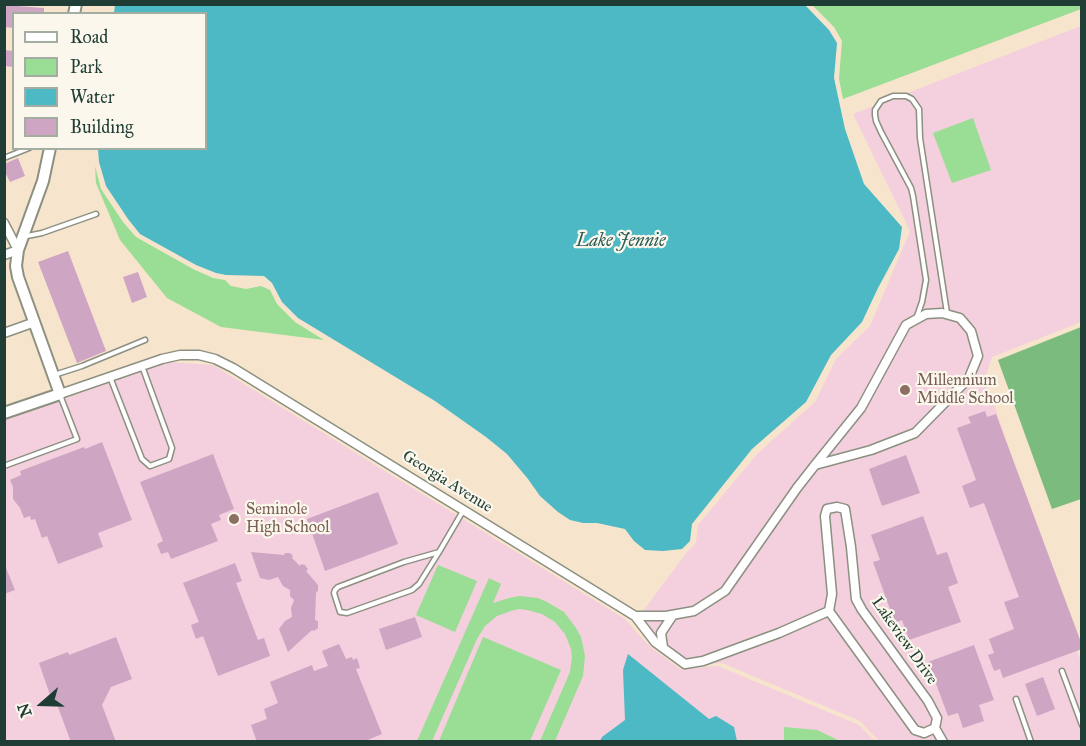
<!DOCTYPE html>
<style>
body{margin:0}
#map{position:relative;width:1086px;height:746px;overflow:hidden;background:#f7e4cd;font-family:"IM FELL Great Primer",serif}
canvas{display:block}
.frame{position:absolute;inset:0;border:6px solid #1f3d34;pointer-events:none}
.legend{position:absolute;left:12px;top:12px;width:195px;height:138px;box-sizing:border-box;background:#fbf7ec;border:2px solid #a3ada2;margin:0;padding:8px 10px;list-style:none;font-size:18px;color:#1f3d34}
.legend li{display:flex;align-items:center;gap:12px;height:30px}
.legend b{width:30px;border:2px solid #a3ada2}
.north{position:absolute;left:12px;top:674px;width:60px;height:60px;-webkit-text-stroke:4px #fbf7ec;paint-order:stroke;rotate:250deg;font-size:16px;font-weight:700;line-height:24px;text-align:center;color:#1f3d34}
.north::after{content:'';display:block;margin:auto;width:21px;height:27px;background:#1f3d34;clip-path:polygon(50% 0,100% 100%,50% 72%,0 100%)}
</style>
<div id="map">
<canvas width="1086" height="746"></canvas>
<div class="frame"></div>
<ul class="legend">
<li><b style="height:8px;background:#fff"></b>Road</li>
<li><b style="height:16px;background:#9add94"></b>Park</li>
<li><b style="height:16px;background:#4cb9c5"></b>Water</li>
<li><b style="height:16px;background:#cfa5c4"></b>Building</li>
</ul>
<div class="north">N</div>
</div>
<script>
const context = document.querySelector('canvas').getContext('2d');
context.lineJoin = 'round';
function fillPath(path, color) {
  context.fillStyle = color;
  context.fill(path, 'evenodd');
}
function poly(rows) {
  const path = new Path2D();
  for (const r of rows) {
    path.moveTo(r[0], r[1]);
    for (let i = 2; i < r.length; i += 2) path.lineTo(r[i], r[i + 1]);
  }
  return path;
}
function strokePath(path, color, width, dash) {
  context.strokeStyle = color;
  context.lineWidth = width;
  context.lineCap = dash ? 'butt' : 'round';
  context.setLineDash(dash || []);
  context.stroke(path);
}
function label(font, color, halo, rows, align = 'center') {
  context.font = font + ' "IM FELL Great Primer",serif';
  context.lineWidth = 4.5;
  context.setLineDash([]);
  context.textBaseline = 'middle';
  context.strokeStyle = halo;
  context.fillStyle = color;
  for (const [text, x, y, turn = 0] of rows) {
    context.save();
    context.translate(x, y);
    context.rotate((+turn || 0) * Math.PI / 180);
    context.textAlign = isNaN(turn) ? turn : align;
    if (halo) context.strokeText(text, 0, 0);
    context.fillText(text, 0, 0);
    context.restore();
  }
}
fillPath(poly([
 [1081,26,1081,322,992,357,985,378,1081,662,1081,741,879,741,860,721,722,663,680,665,648,640,635,622,687,552,696,543,698,525,757,454,815,402,836,359,870,326,910,231,853,114],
 [168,362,213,365,625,619,649,646,680,669,718,666,859,725,875,741,5,742,5,420]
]), '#f4cfdd');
fillPath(poly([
 [1081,4,1081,9,843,99,839,79,842,41,834,27,812,5],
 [973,118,991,170,952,183,933,133],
 [95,166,101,189,123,222,136,237,193,269,213,278,225,280,231,286,246,289,261,286,270,290,277,304,295,322,324,340,221,327,167,298,120,240,96,183],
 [438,565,477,581,455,632,416,615],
 [489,578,501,584,493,603,509,598,519,596,538,598,547,602,564,612,576,628,581,637,585,656,583,676,555,741,540,741,570,672,572,657,571,649,565,634,555,622,542,614,527,610,519,609,511,611,497,616,485,626,477,639,432,741,417,741],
 [483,637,561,670,530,741,439,741],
 [784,727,817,730,840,741,784,741]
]), '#9add94');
fillPath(poly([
 [1081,327,1081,499,1052,509,998,360]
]), '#7bbc7e');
fillPath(poly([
 [115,5,805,5,829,30,837,43,834,78,845,129,864,184,902,227,899,249,878,288,862,322,831,355,806,402,752,449,692,524,690,541,682,549,663,551,645,550,634,541,625,529,597,523,583,523,570,520,558,512,540,496,528,479,507,454,486,437,435,401,298,318,282,302,272,283,264,276,226,275,216,273,196,265,140,234,128,219,106,186,99,162,98,149,206,148,206,14,114,13],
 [628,654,709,719,716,716,734,727,737,741,600,741,602,737,625,720,623,670]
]), '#4cb9c5');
fillPath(poly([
 [4,5,44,8,44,14,14,14,14,28,4,27],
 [4,50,14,51,14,67,4,66],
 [18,158,25,176,10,182,4,170,4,164],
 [68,251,106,351,77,363,38,262],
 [138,272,147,297,132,303,123,277],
 [985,411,987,417,996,414,1082,645,1082,649,1003,678,1000,669,994,671,988,655,994,653,989,639,1014,629,1004,602,1019,597,984,503,970,508,962,486,976,480,957,428,971,423,968,417],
 [102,442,132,520,98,533,103,547,58,564,47,536,42,538,35,519,31,520,30,516,24,518,20,508,13,499,13,487,10,480,21,475,20,471,84,447,85,449],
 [213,454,234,509,219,515,221,520,211,524,218,541,171,559,168,552,161,554,157,544,163,541,140,482],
 [906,455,920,493,882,506,869,469],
 [378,492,398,544,325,571,307,519],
 [923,516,937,555,947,552,958,583,948,587,961,622,909,640,902,620,895,623,873,562,880,560,871,535],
 [251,552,284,555,285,553,290,553,293,556,292,558,300,566,301,564,305,565,308,569,306,571,318,585,318,591,316,592,315,620,318,621,318,628,314,631,312,630,288,652,279,629,285,621,292,617,291,608,294,600,290,596,290,590,283,586,278,577,269,580,260,578],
 [4,563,15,590,4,594],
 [235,563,242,581,236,583,258,640,264,638,270,656,218,676,203,636,196,639,191,625,199,622,183,583],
 [415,617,422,637,386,650,379,629],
 [116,637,132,679,111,687,102,705,116,742,71,742,53,694,50,695,39,663,68,652,69,655],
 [339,644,346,659,352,657,353,660,357,658,360,668,356,669,382,734,363,742,276,742,275,740,272,742,257,742,251,725,267,719,264,709,278,703,270,682,312,665,314,671,328,666,322,651],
 [974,645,994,700,979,705,984,721,963,728,958,713,948,716,928,662],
 [1043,677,1055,709,1037,716,1025,684]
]), '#cfa5c4');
const service = poly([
 [4,158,29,148],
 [27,236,42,233,96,214],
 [916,319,922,302,926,280,913,196,911,188,881,132,876,121,875,115,875,110,881,101,893,96,906,96,912,99,919,109,920,138,947,313],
 [54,375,82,366,145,340],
 [110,377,142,459,150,466,169,459,172,448,142,366],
 [4,466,77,439,60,395],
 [439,552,404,562,338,587,335,590,334,593,340,612,347,613,412,590,419,584,439,552,463,511],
 [1062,671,1082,725],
 [1016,699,1031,742]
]);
const minor = poly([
 [4,223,18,250,4,255],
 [4,333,35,322],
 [60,394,162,359,180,355,199,355,215,359,233,368,635,616,666,616,694,611,725,591,797,488,815,465,861,408,906,325,926,314,942,313,960,318,971,331,978,356,969,378,915,433,871,450,815,465],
 [837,507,845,509,851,547,856,599,862,610,928,701,937,718,935,728,924,733,915,730,829,611,832,594,825,516,827,509,837,507],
 [635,616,655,642,685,664,703,661,779,633,829,611],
 [663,647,661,633,673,615],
 [935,728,943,742]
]);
const tertiary = poly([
 [74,14,76,4],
 [4,413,60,394,18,277,16,266,18,250,43,181,50,148]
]);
strokePath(service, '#8b9080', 7);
strokePath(minor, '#8b9080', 11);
strokePath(tertiary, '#8b9080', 14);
strokePath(service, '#fff', 4);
strokePath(minor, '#fff', 8);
strokePath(tertiary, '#fff', 10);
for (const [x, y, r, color] of [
 [905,390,6,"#8d6e63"],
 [234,519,6,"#8d6e63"]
]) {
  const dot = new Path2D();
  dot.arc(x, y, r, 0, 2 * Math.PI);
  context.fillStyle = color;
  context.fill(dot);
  strokePath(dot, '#fbf7ec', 2);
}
label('16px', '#785e54', '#fbf7ec', [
 ["Millennium",917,381],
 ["Middle School",917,399],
 ["Seminole",246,510],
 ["High School",246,528]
], 'left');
label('16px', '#1f3d34', '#fbf7ec', [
 ["Georgia Avenue",447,482,32],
 ["Lakeview Drive",904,641,55]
]);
label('italic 18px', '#2a5c58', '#fbf7ec', [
 ["Lake Jennie",621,242]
]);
</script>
